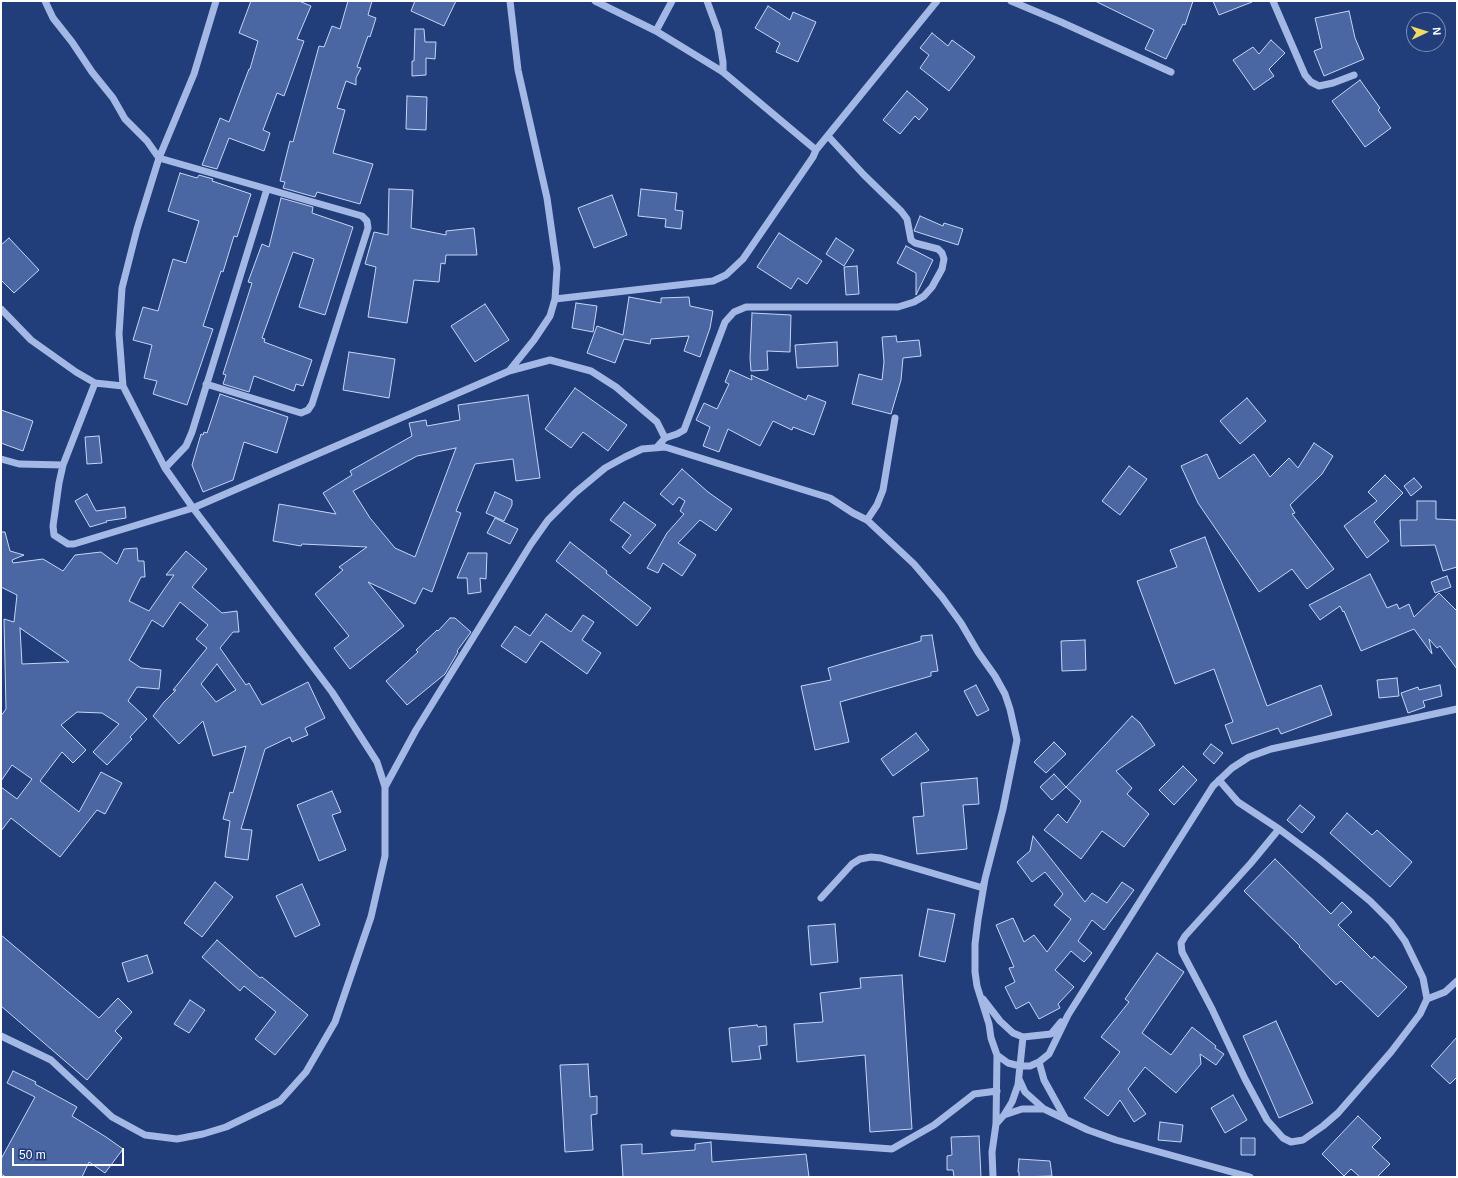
<!DOCTYPE html>
<style>
body{margin:0}
#map{position:relative;width:1458px;height:1178px;overflow:hidden;background:#213d7a;font-family:Helvetica,sans-serif}
canvas{display:block}
.frame{position:absolute;inset:0;border:2px solid #fff;pointer-events:none}
.north{position:absolute;left:1406px;top:12px;width:40px;height:40px;box-sizing:border-box;background:#213d7a;border:1px solid #7a8baf;border-radius:50%;rotate:86deg;font-size:11px;font-weight:700;line-height:16px;text-align:center;color:#fff}
.north::after{content:'';display:block;margin:auto;width:14px;height:18px;background:#f1db65;clip-path:polygon(50% 0,100% 100%,50% 72%,0 100%)}
.scale{position:absolute;left:12px;top:1148px;width:112px;height:18px;box-sizing:border-box;border:2px solid #fff;border-top:0;padding-left:5px;font-size:12px;line-height:14px;white-space:nowrap;color:#fff;-webkit-text-stroke:3px #213d7a;paint-order:stroke}
</style>
<div id="map">
<canvas width="1458" height="1178"></canvas>
<div class="frame"></div>
<div class="north">N</div>
<div class="scale">50 m</div>
</div>
<script>
const context = document.querySelector('canvas').getContext('2d');
context.lineJoin = 'round';
function fillPath(path, color) {
  context.fillStyle = color;
  context.fill(path, 'evenodd');
}
function poly(rows) {
  const path = new Path2D();
  for (const r of rows) {
    path.moveTo(r[0], r[1]);
    for (let i = 2; i < r.length; i += 2) path.lineTo(r[i], r[i + 1]);
  }
  return path;
}
function strokePath(path, color, width, dash) {
  context.strokeStyle = color;
  context.lineWidth = width;
  context.lineCap = dash ? 'butt' : 'round';
  context.setLineDash(dash || []);
  context.stroke(path);
}
const building = poly([
 [251,1,299,1,311,6,297,39,304,41,284,96,277,93,263,130,270,133,264,151,229,138,217,169,202,165,220,118,229,122,249,69,250,69,258,41,239,33,251,1],
 [348,1,372,1,368,15,376,18,370,37,368,36,357,67,361,68,356,78,356,85,346,81,337,108,345,110,333,153,373,164,360,204,317,192,315,197,283,188,285,182,280,181,290,141,293,142,319,46,324,47,332,26,340,29,348,1],
 [415,1,456,1,444,26,411,11,415,1],
 [1095,1,1193,1,1185,25,1183,24,1166,59,1145,49,1154,30,1095,1],
 [1213,1,1252,1,1252,2,1219,15,1213,1],
 [768,6,790,20,793,12,816,22,798,62,776,52,780,43,755,28,768,6],
 [1349,11,1355,38,1364,59,1324,76,1314,51,1322,48,1315,18,1349,11],
 [415,29,424,29,425,42,436,42,435,59,426,58,426,75,412,76,412,61,414,61,415,29],
 [932,33,948,46,952,40,975,57,949,91,920,68,929,55,920,48,932,33],
 [1271,40,1285,53,1269,69,1274,76,1254,90,1233,60,1253,47,1259,54,1271,40],
 [1360,80,1380,108,1378,110,1391,128,1365,147,1332,101,1360,80],
 [907,91,928,109,919,120,915,116,900,134,883,120,907,91],
 [407,96,427,97,426,130,406,129,407,96],
 [180,173,197,178,199,175,213,179,212,181,251,194,237,237,234,236,223,272,221,271,203,326,213,329,187,405,153,394,157,381,144,378,152,345,133,340,143,307,158,311,173,259,186,263,199,221,168,211,180,173],
 [389,189,413,190,411,228,446,235,446,231,474,228,477,255,446,255,445,264,441,263,439,282,414,280,407,323,368,317,376,267,365,264,374,232,388,235,389,189],
 [641,189,677,193,675,210,683,211,681,229,665,227,666,219,638,216,641,189],
 [612,195,627,235,594,248,578,208,612,195],
 [281,198,313,207,312,213,353,227,325,315,299,307,314,259,293,252,262,338,265,339,264,342,312,360,303,386,296,384,294,391,254,376,249,392,223,384,226,375,223,374,252,283,248,282,262,244,269,247,281,198],
 [920,216,943,226,944,223,963,229,958,245,914,231,920,216],
 [779,233,822,261,807,284,798,278,791,289,757,267,779,233],
 [9,238,39,270,14,293,1,280,1,245,9,238],
 [836,238,854,250,844,266,826,254,836,238],
 [906,246,933,260,916,295,916,273,897,263,906,246],
 [857,266,859,294,846,295,844,267,857,266],
 [629,297,661,303,661,298,689,297,690,306,713,311,710,328,700,357,684,351,689,336,651,339,650,344,624,339,615,363,587,353,597,326,623,335,629,297],
 [576,303,597,306,593,332,572,328,576,303],
 [485,304,509,340,475,362,451,326,485,304],
 [752,313,791,315,790,352,767,351,768,370,751,371,750,358,752,313],
 [896,336,897,342,919,340,921,356,903,358,901,380,891,414,852,404,859,374,882,380,884,362,882,337,896,336],
 [837,342,838,366,797,368,795,345,837,342],
 [349,352,395,359,389,398,343,390,349,352],
 [730,370,752,380,751,375,806,400,808,395,826,402,814,435,793,427,792,430,773,421,760,446,728,429,719,452,703,446,710,427,696,420,704,403,717,409,729,384,725,382,730,370],
 [575,388,627,425,608,451,583,432,571,448,545,429,575,388],
 [220,394,288,417,277,453,244,442,233,480,203,492,192,465,201,434,203,435,204,432,207,433,220,394],
 [528,395,540,478,516,481,513,459,475,464,456,511,461,513,432,592,423,588,415,604,368,582,404,626,350,669,334,648,349,636,315,594,343,570,339,567,367,547,302,544,301,546,273,541,279,504,336,514,323,493,352,475,350,471,412,436,409,423,426,420,427,426,460,420,458,405,528,395],
 [456,448,415,557,395,548,370,518,353,491,417,456,456,448],
 [1247,398,1266,421,1240,444,1220,421,1247,398],
 [1,410,33,421,23,451,1,443,1,410],
 [99,436,102,463,87,464,85,437,99,436],
 [1314,443,1333,456,1322,474,1290,505,1295,513,1292,514,1334,569,1307,589,1292,569,1259,592,1198,503,1181,466,1207,454,1219,479,1254,454,1270,477,1289,458,1298,468,1314,443],
 [1129,466,1147,479,1120,515,1102,501,1129,466],
 [682,469,708,492,732,509,716,531,700,520,678,543,696,555,682,576,663,563,658,573,647,568,667,533,684,514,680,511,685,501,679,497,673,505,660,494,682,469],
 [1385,475,1403,493,1374,522,1389,541,1367,558,1344,526,1377,501,1368,492,1385,475],
 [1414,478,1422,487,1411,496,1404,486,1414,478],
 [495,492,512,500,512,505,504,521,486,513,495,492],
 [87,494,96,511,125,507,126,518,106,521,107,522,90,527,75,501,87,494],
 [1417,501,1436,501,1436,519,1457,520,1457,567,1443,571,1435,545,1401,546,1400,520,1417,520,1417,501],
 [624,502,656,525,630,554,622,547,631,535,610,520,624,502],
 [495,518,518,529,510,544,487,533,495,518],
 [1,532,5,532,10,551,24,555,12,560,13,563,43,559,63,571,75,555,101,552,117,564,124,549,137,548,138,561,144,561,145,577,141,577,129,601,149,611,174,575,166,575,186,551,207,569,192,587,222,613,237,611,239,632,233,632,220,648,246,685,249,683,262,705,308,682,325,718,305,728,308,735,292,742,290,737,265,749,241,829,252,830,248,860,225,857,230,821,223,819,230,792,233,793,246,746,213,756,203,721,179,744,153,716,164,702,176,690,173,690,207,648,196,639,208,625,180,602,163,627,152,620,129,660,141,668,161,670,159,689,137,687,128,701,147,719,130,737,132,739,107,765,93,752,119,724,102,713,77,712,61,725,86,750,73,763,62,752,40,781,79,812,101,772,122,783,105,814,97,810,60,857,11,818,1,831,1,787,17,799,32,779,12,765,1,781,1,716,6,709,4,619,14,622,17,595,1,587,1,532],
 [20,628,69,662,22,664,20,628],
 [217,664,236,690,216,702,201,684,217,664],
 [1205,537,1267,706,1321,685,1332,715,1281,734,1278,728,1232,744,1225,725,1233,722,1214,669,1175,684,1137,581,1177,567,1170,550,1205,537],
 [570,542,607,571,606,573,651,608,637,626,556,561,570,542],
 [468,553,487,553,486,579,480,578,481,592,468,594,467,578,457,578,468,553],
 [1370,574,1387,608,1397,604,1399,609,1409,604,1414,617,1439,593,1457,611,1457,669,1440,646,1437,648,1429,639,1432,654,1414,629,1361,651,1344,611,1343,612,1340,606,1320,620,1309,605,1370,574],
 [1447,576,1451,587,1435,593,1431,582,1447,576],
 [546,614,571,632,583,615,594,622,582,640,601,653,587,674,541,641,526,663,501,646,515,626,530,636,546,614],
 [450,618,455,618,471,632,457,651,458,652,445,674,407,705,386,681,418,652,416,650,437,630,438,631,450,618],
 [932,635,938,671,931,672,931,676,840,702,849,742,815,750,801,686,831,680,828,668,921,641,921,636,932,635],
 [1085,640,1086,670,1062,671,1061,641,1085,640],
 [1397,678,1399,696,1379,698,1377,680,1397,678],
 [976,685,989,710,977,716,964,691,976,685],
 [1440,685,1442,696,1423,701,1425,707,1408,713,1401,693,1418,687,1419,690,1440,685],
 [1132,716,1140,723,1155,745,1116,771,1132,788,1127,794,1149,814,1124,847,1102,831,1081,859,1044,830,1058,814,1067,823,1081,801,1066,787,1132,716],
 [916,733,929,750,893,776,881,759,916,733],
 [1054,742,1066,754,1046,773,1034,762,1054,742],
 [1211,744,1223,753,1214,764,1203,754,1211,744],
 [1183,766,1197,780,1174,805,1159,790,1183,766],
 [1054,774,1066,787,1052,800,1040,787,1054,774],
 [977,778,979,804,963,805,967,849,917,854,913,817,924,816,921,783,977,778],
 [332,791,341,812,332,815,346,850,319,861,297,805,332,791],
 [1300,805,1315,817,1302,833,1287,820,1300,805],
 [1347,813,1372,835,1377,830,1412,862,1390,887,1330,833,1347,813],
 [1033,836,1085,902,1092,893,1107,903,1122,882,1134,890,1104,930,1092,920,1078,941,1092,953,1084,962,1071,951,1055,970,1074,987,1058,1004,1060,1008,1039,1019,1029,1002,1016,1009,1005,987,1015,982,1009,968,1014,967,996,925,1013,918,1024,942,1034,935,1047,952,1071,919,1054,905,1063,894,1045,872,1032,882,1017,862,1030,851,1033,836],
 [1275,859,1331,914,1342,902,1352,912,1338,925,1372,959,1374,956,1407,987,1378,1017,1341,981,1336,985,1299,947,1300,946,1244,891,1275,859],
 [215,882,233,897,202,937,184,923,215,882],
 [302,884,320,925,295,937,276,896,302,884],
 [928,909,955,914,945,962,919,956,928,909],
 [835,924,838,962,811,965,808,926,835,924],
 [1,935,99,1018,118,998,132,1012,115,1031,122,1038,87,1080,1,1006,1,935],
 [217,940,260,978,262,977,308,1015,275,1055,255,1039,276,1012,244,986,240,991,202,957,217,940],
 [1157,953,1184,972,1142,1033,1171,1055,1192,1027,1216,1046,1215,1048,1224,1054,1216,1065,1200,1054,1201,1064,1176,1093,1145,1067,1128,1089,1146,1114,1134,1122,1120,1100,1108,1116,1084,1098,1120,1052,1101,1037,1129,1002,1125,999,1157,953],
 [147,955,153,973,128,982,122,963,147,955],
 [902,975,912,1129,870,1132,865,1055,797,1062,794,1024,823,1022,820,993,861,988,860,978,902,975],
 [190,1000,205,1010,189,1033,174,1024,190,1000],
 [1276,1021,1313,1103,1279,1118,1243,1036,1276,1021],
 [757,1025,758,1027,766,1026,767,1045,759,1046,761,1059,732,1062,729,1028,757,1025],
 [1457,1037,1457,1077,1450,1084,1431,1066,1457,1037],
 [588,1064,590,1097,597,1096,597,1114,591,1115,593,1150,565,1152,560,1065,588,1064],
 [13,1071,36,1082,35,1084,77,1107,72,1116,106,1137,123,1149,105,1173,89,1162,82,1177,6,1177,1,1174,1,1159,35,1097,7,1083,13,1071],
 [1233,1095,1247,1120,1225,1133,1211,1108,1233,1095],
 [1358,1116,1381,1138,1372,1147,1390,1164,1377,1177,1360,1177,1351,1169,1344,1176,1322,1154,1358,1116],
 [1160,1122,1183,1125,1181,1142,1158,1140,1160,1122],
 [979,1136,981,1177,954,1177,953,1170,947,1170,947,1156,952,1155,951,1137,979,1136],
 [1241,1138,1255,1138,1255,1155,1241,1155,1241,1138],
 [711,1142,712,1162,806,1154,809,1177,623,1177,621,1145,642,1144,642,1154,695,1150,695,1144,711,1142],
 [1019,1159,1050,1161,1052,1176,1019,1177,1019,1172,1018,1172,1019,1159]
]);
fillPath(building, '#4a66a3');
strokePath(building, '#c6d5f4', 1);
strokePath(poly([
 [45,1,53,18,72,42,92,72,113,98,125,119,147,141,159,158,362,216,367,221,368,228,312,404,308,410,301,413,206,384],
 [707,1,718,31,723,62,723,72],
 [1011,1,1061,22,1171,72],
 [1273,1,1305,75,1311,82,1319,86,1333,83,1354,75],
 [656,31,672,1],
 [816,150,937,1],
 [555,299,713,281,726,275,743,259,813,157,816,150,723,72,656,31,595,1],
 [1,309,31,340,76,372,95,383,123,386],
 [509,371,550,360,591,371,616,387,657,422,665,438,657,447],
 [95,383,63,465,59,483,53,526,54,535,68,544,74,544,193,508,509,371,534,340,550,316,555,299,557,268,547,198,518,70,510,1],
 [665,438,677,434,684,430,725,322,734,312,746,307,898,307,914,302,924,296,932,287,942,269,944,259,942,253,938,249,915,243,911,240,907,219,901,211,864,175,828,136],
 [1,459,19,464,63,465],
 [165,468,186,446,192,432,267,189],
 [867,520,877,505,883,490,895,418],
 [1219,780,1238,802,1279,829,1319,859,1370,901,1391,922,1405,941,1423,978,1427,999,1420,1014,1391,1052,1338,1113,1323,1126,1303,1140,1291,1142,1283,1138,1267,1120,1245,1079,1212,1009,1182,952,1181,943,1185,936,1251,863,1279,829],
 [385,787,416,730,531,544,548,520,575,493,605,468,625,457,642,449,665,447,830,498,853,513,867,520,914,564,942,597,961,623,978,652,995,676,1005,694,1010,709,1017,740,1003,809,985,879,978,920,975,944,975,972,977,986,989,1024,991,1038,997,1055,1008,1063,1020,1066,1030,1066,1039,1062,1049,1054,1068,1015,1213,786,1232,768,1249,757,1271,749,1457,709],
 [821,898,852,864,860,859,871,857,881,858,983,888,984,883],
 [983,999,1000,1021,1013,1033,1023,1037,1051,1034,1061,1022],
 [1427,999,1445,992,1457,981],
 [1,1036,51,1060,112,1117,145,1135,177,1139,203,1134,226,1127,280,1101,306,1072,335,1022,371,917,385,856,385,787,377,762,332,692,193,508,165,468,123,386,119,334,122,288,137,229,159,158,194,74,216,1],
 [1039,1062,1044,1080,1065,1118],
 [1019,1079,1025,1092,1044,1109,1088,1130,1116,1140,1250,1177],
 [1004,1115,1022,1109,1044,1109],
 [996,1124,1004,1115,1012,1102,1018,1085,1023,1037],
 [674,1133,892,1149,934,1125,974,1094,997,1091],
 [993,1177,992,1152,996,1124,997,1055]
]), '#a3b8e5', 7);
</script>
